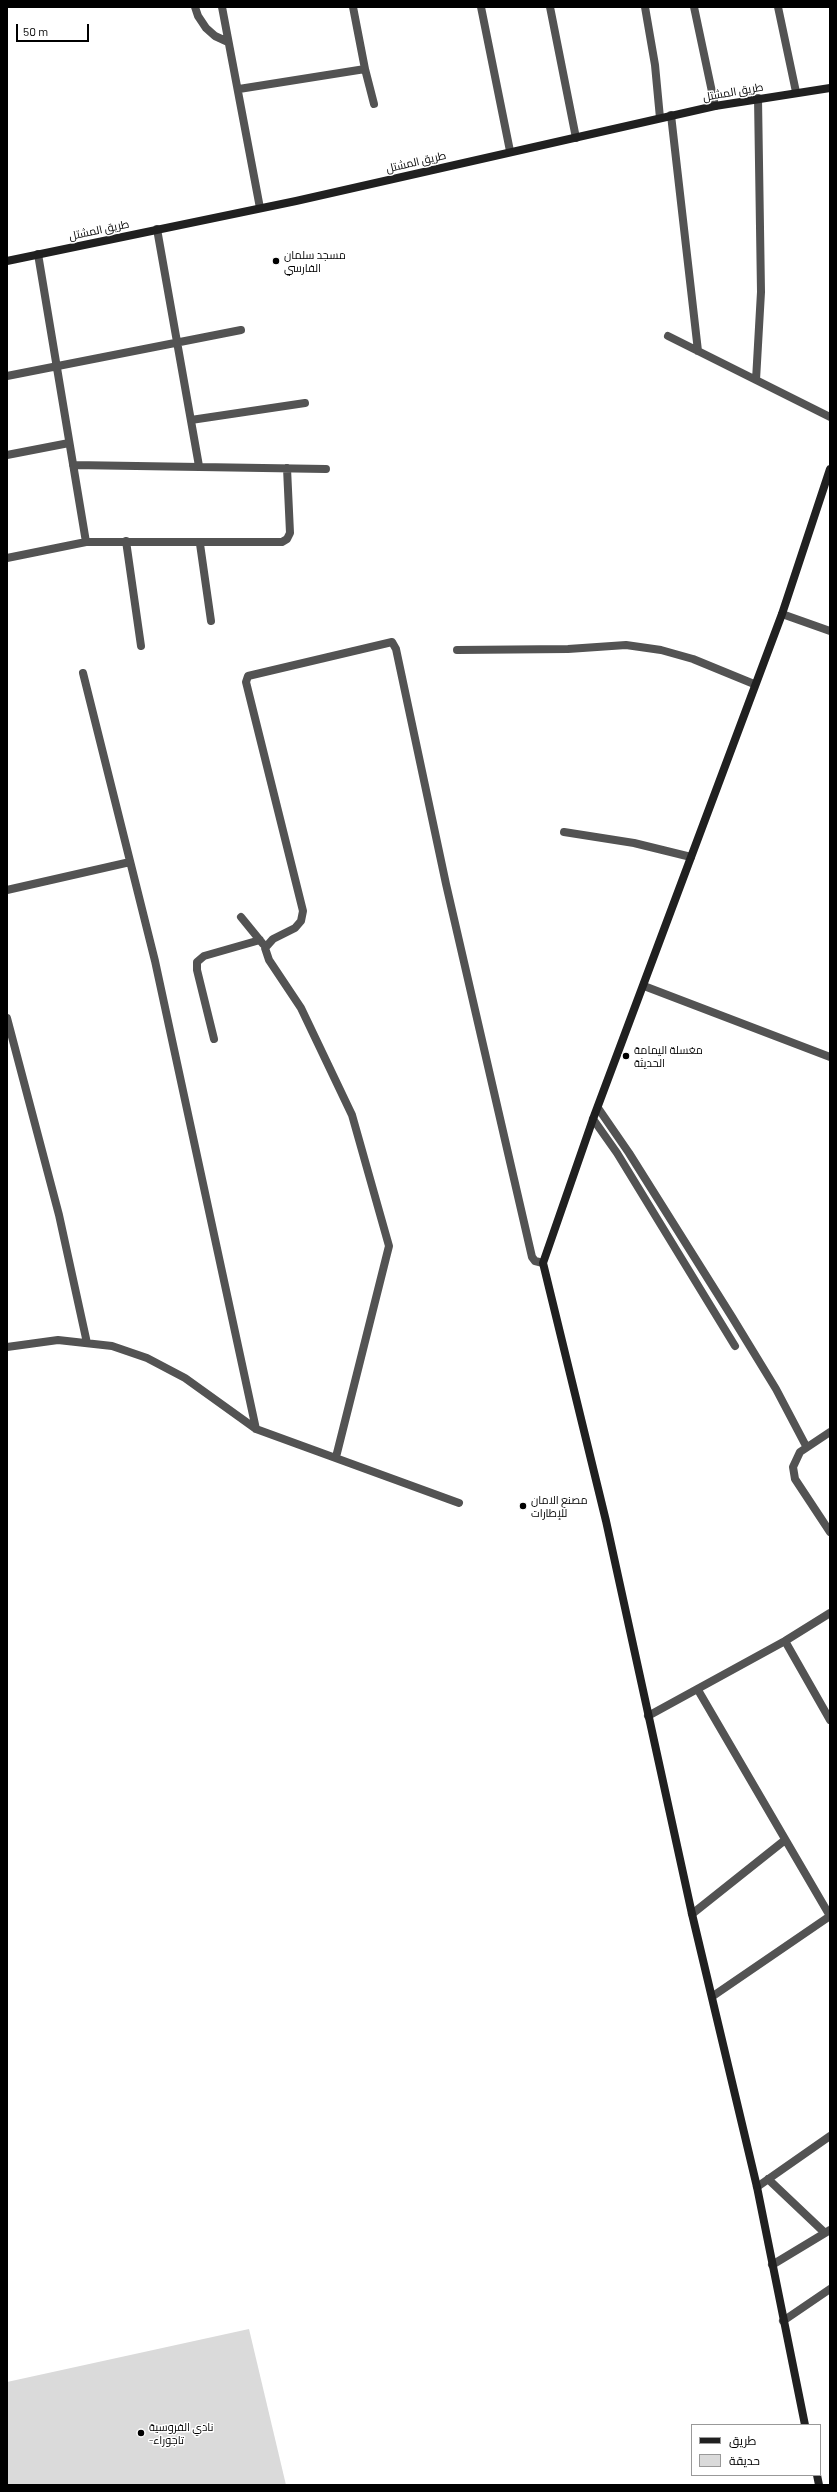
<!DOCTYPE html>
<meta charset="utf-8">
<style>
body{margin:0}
#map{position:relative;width:837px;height:2492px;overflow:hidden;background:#fff;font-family:Barlow,Cairo,sans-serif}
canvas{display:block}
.frame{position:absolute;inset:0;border:8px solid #000;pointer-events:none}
.legend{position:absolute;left:691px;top:2424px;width:130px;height:52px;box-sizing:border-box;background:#fff;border:1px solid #999;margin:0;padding:5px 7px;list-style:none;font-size:12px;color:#000}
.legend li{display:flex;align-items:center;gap:8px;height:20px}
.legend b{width:20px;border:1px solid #999}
.scale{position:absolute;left:16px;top:24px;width:73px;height:18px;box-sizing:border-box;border:2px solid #000;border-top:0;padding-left:5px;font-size:12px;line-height:14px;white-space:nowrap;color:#000;-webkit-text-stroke:3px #fff;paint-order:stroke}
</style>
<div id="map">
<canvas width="837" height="2492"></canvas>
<div class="frame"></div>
<ul class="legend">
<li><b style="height:5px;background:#202020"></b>طريق</li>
<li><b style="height:11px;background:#dadada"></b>حديقة</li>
</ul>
<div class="scale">50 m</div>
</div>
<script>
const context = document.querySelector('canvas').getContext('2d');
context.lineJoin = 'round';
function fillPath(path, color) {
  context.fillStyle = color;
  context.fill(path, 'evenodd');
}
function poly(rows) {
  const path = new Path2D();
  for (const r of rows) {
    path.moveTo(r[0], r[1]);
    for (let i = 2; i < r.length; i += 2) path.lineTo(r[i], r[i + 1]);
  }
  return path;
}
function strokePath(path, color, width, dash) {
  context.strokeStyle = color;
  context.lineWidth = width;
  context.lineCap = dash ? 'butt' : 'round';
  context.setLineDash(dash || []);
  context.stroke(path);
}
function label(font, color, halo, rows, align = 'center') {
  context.font = font + ' Barlow,Cairo,sans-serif';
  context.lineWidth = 3;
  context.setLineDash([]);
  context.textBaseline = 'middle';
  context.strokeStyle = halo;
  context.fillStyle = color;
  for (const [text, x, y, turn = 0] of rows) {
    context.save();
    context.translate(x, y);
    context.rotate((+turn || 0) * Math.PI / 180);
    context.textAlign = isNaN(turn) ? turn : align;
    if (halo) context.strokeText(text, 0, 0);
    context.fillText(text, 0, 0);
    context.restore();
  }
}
fillPath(poly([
 [249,2329,286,2485,7,2485,7,2382]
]), '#dadada');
strokePath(poly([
 [195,7,198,16,206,28,215,36,228,42],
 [222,7,260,208],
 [353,7,365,69],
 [481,7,510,151],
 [550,7,576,138],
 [645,7,655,65,660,118],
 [694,7,715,106],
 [778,7,796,92],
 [239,89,365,69,374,104],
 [671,115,698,351],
 [157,229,199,466],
 [38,254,86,542],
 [668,336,830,417],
 [7,376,241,330],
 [756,380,761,292,758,98],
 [191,420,305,403],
 [7,455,69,443],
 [73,465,326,469],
 [126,541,141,646],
 [200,544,211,621],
 [7,558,86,542,282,542,287,539,290,533,287,468],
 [782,614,830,631],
 [457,650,568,649,626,645,661,650,693,659,754,684],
 [83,673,155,961,256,1429],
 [564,832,634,843,691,857],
 [7,890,130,862],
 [241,917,263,944],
 [644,986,830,1057],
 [7,1018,59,1215,87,1343],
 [214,1039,197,970,197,962,204,956,260,940],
 [598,1108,629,1153,732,1317,776,1389,806,1446],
 [593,1119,617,1153,735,1346],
 [7,1347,58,1340,112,1346,147,1358,185,1378,256,1429,459,1503],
 [830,1432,800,1452,793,1467,795,1479,830,1532],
 [336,1457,389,1246,352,1115,301,1008,269,960,265,948,273,939,295,928,301,921,303,911,246,682,248,676,392,642,396,649,446,884,532,1257,535,1261,543,1263],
 [785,1641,830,1720],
 [698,1690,830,1916],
 [648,1716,785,1641,830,1613],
 [692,1914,785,1840],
 [713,1996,830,1916],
 [768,2179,825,2233],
 [757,2187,830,2136],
 [772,2265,830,2230],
 [783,2321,830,2289]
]), '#535353', 8);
strokePath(poly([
 [7,261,296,201,715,106,830,88],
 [805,2425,757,2187,692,1914,606,1521,543,1263,593,1119,782,614,830,469],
 [817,2475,819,2485]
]), '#202020', 8);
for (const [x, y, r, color] of [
 [276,261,4,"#000"],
 [626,1056,4,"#000"],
 [523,1506,4,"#000"],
 [141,2433,4,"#000"]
]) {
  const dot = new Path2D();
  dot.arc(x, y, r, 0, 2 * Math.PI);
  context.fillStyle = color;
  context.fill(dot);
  strokePath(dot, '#fff', 1.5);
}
label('11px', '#000', '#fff', [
 ["طريق المشتل",733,92,-10],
 ["طريق المشتل",416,162,-13],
 ["طريق المشتل",99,230,-12]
]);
label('11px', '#000', '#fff', [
 ["مسجد سلمان",284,255],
 ["الفارسي",284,268],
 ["مغسلة اليمامة",634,1050],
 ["الحديثة",634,1063],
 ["مصنع الامان",531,1500],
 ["للإطارات",531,1513],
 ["نادي الفروسية",149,2427],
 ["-تاجوراء",149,2440]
], 'left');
</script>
